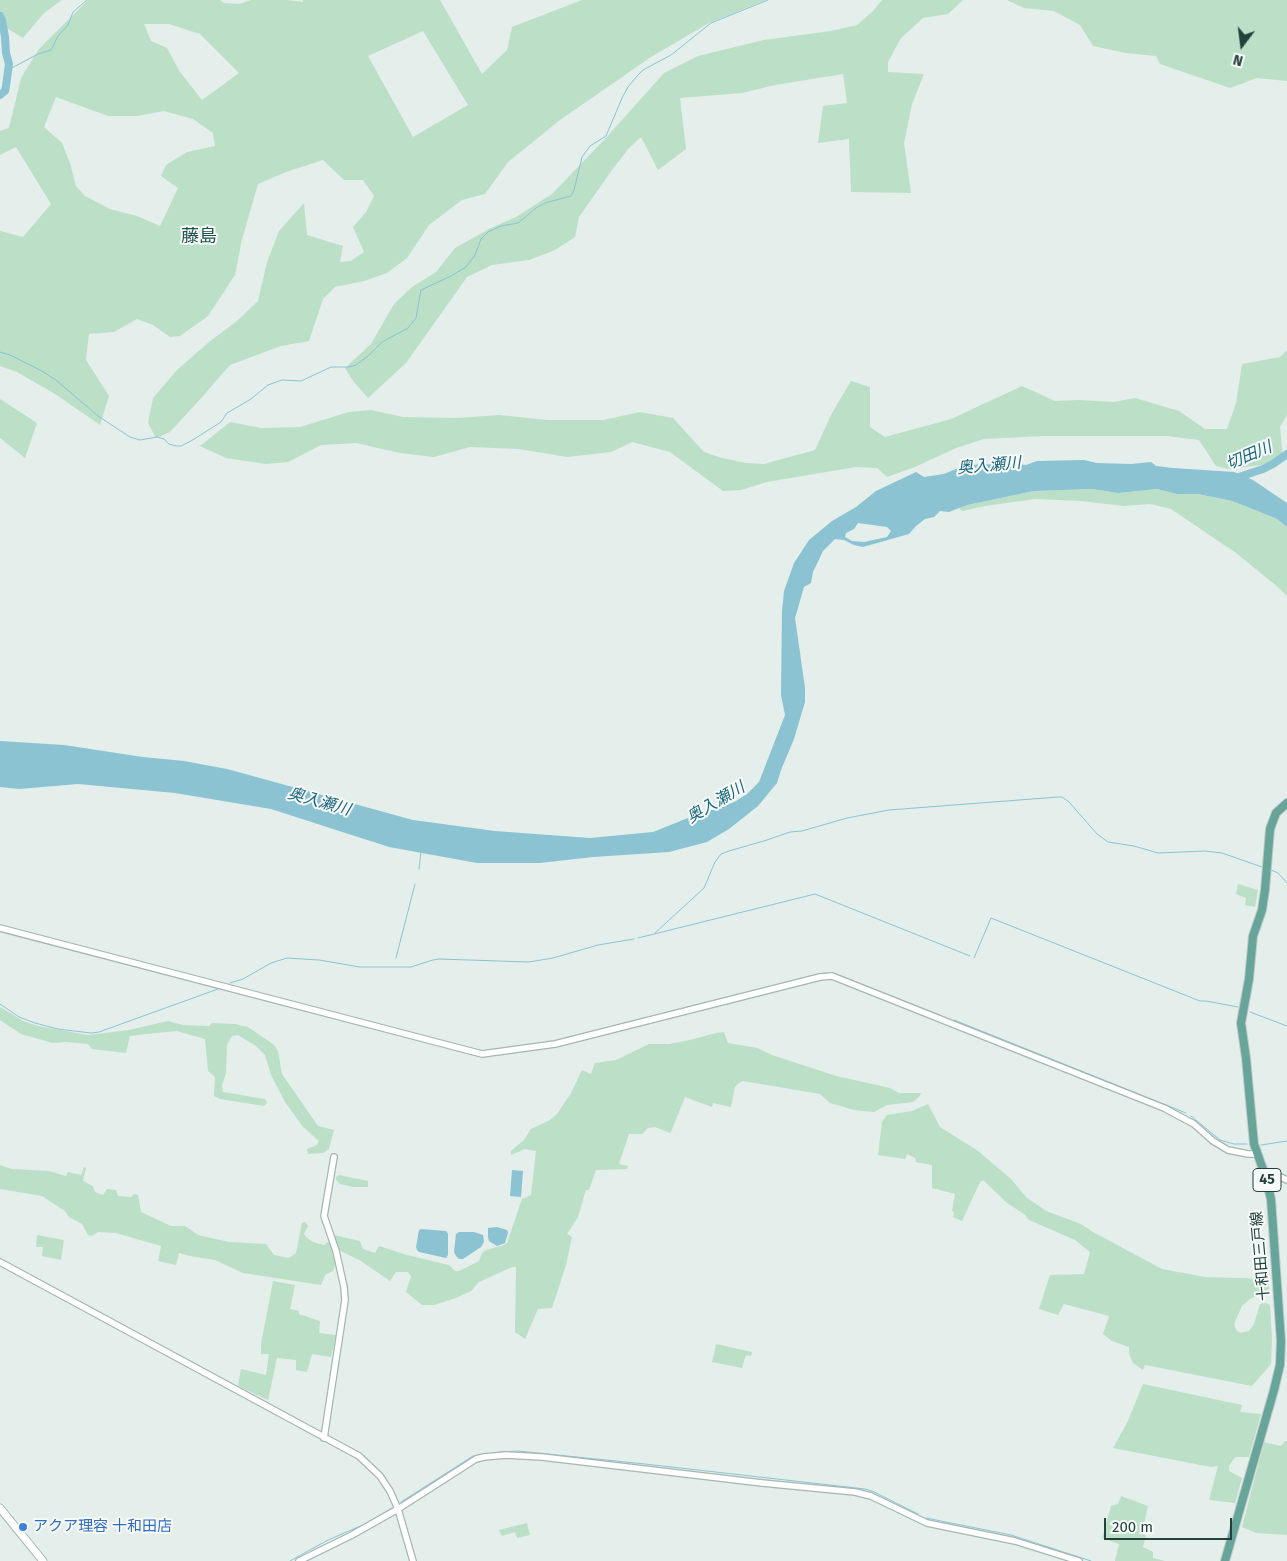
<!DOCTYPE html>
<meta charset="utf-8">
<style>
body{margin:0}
#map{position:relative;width:1287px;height:1561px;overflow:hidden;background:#e4eeea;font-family:"Fira Sans",sans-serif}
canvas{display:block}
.north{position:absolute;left:1217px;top:20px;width:50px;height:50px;-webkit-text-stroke:4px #f5faf8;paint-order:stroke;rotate:195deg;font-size:14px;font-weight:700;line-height:20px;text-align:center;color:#23403a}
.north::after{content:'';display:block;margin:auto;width:18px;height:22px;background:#23403a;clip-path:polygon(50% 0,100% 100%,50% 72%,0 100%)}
.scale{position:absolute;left:1104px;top:1518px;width:128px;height:22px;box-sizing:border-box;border:2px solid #23403a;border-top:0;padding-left:6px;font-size:15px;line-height:18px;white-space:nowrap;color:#23403a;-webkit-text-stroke:4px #f5faf8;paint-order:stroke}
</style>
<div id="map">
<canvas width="1287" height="1561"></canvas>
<div class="north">N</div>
<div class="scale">200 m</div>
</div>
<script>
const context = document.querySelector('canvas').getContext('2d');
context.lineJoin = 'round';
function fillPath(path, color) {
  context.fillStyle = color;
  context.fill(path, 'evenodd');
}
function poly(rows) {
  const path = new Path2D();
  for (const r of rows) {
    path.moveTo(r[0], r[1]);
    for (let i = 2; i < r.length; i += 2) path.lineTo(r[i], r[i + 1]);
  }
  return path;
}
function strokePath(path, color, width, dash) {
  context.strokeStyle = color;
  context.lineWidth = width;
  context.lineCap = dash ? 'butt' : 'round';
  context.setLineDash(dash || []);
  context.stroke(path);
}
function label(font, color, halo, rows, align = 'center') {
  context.font = font + ' "Fira Sans","Noto Sans JP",sans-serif';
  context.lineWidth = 4;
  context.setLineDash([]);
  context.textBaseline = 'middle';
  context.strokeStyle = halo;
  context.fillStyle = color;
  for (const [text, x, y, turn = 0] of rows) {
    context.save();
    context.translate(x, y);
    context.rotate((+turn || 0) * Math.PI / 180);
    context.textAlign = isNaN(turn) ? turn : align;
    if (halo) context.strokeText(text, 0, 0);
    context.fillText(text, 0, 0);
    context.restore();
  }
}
fillPath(poly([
 [0,0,62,0,44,13,23,38,0,24],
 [88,0,220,0,224,3,239,4,251,0,287,0,303,2,303,0,440,0,482,74,507,50,512,27,582,0,766,0,709,23,651,57,560,120,508,162,485,194,462,200,429,225,407,258,387,273,364,281,335,287,323,299,309,341,281,346,230,365,203,396,170,432,156,438,148,423,153,398,177,370,209,342,237,321,258,301,267,262,279,231,304,203,307,235,343,246,340,262,351,261,364,252,353,227,366,212,374,196,363,180,344,180,323,160,286,172,258,184,242,239,235,275,208,316,180,336,170,337,153,325,137,319,114,332,89,334,86,360,109,396,100,425,55,394,17,372,0,366,0,231,23,237,51,204,16,147,0,155,0,131,9,128,21,78,39,49],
 [144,24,169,24,200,34,239,73,202,100,180,72,167,48,151,41],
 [423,31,468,105,413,137,368,56],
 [56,97,108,116,137,116,164,111,193,119,213,133,215,146,187,152,166,165,161,176,178,188,160,226,137,216,110,209,85,196,76,186,70,163,62,143,44,127],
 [882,0,963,0,948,14,923,18,901,38,888,62,888,72,924,74,912,104,904,143,911,193,851,192,849,139,818,143,823,106,847,103,843,74,775,85,742,93,680,98,686,149,658,170,641,137,629,148,612,170,579,217,575,237,555,250,529,260,492,265,467,277,406,363,368,398,353,381,345,368,371,344,394,304,412,287,436,272,455,248,489,229,516,217,552,194,604,140,664,73,698,56,764,40,831,31,857,25,873,11],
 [1007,0,1287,0,1287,81,1257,78,1230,88,1160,64,1156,56,1126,53,1093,46,1080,25,1054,11,1024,8],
 [1287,350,1287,415,1280,427,1283,457,1270,464,1228,469,1216,466,1199,440,1167,436,1044,436,984,439,956,448,915,467,887,477,877,468,856,467,767,482,741,490,723,491,670,452,632,442,611,452,567,457,519,449,470,447,434,457,400,453,356,443,321,445,288,462,266,464,226,458,200,446,230,422,261,428,300,427,349,412,371,410,403,417,457,418,499,415,548,420,603,420,640,412,673,418,704,452,722,458,746,463,764,464,815,450,832,413,851,381,870,387,870,427,885,437,951,419,1022,386,1055,401,1079,400,1114,402,1135,398,1179,411,1205,429,1227,429,1236,403,1242,364,1280,357],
 [0,399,37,423,25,458,0,438],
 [1092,489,1118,493,1157,489,1177,494,1197,494,1232,501,1277,519,1287,527,1287,596,1279,588,1236,553,1171,509,1150,504,1124,506,1081,501,1035,499,985,506,962,511,959,508,967,505,1034,491],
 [1238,884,1258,890,1255,907,1245,905,1246,898,1236,894],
 [0,1007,23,1021,38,1026,88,1035,129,1030,168,1021,183,1025,209,1026,212,1023,235,1024,248,1027,270,1042,275,1046,278,1051,282,1074,318,1126,334,1130,329,1149,323,1153,308,1154,307,1149,317,1145,319,1141,303,1127,285,1102,271,1075,265,1055,256,1046,238,1035,232,1036,227,1045,226,1073,222,1085,223,1092,265,1099,267,1103,264,1106,220,1099,214,1096,215,1077,208,1071,205,1039,177,1031,146,1034,130,1036,126,1053,92,1049,88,1044,65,1042,53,1043,21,1034,0,1020],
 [724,1032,728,1043,757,1048,772,1055,836,1076,890,1088,899,1093,921,1093,919,1097,913,1102,887,1105,874,1112,854,1110,830,1103,820,1094,743,1081,739,1083,735,1087,731,1107,713,1103,712,1107,685,1097,671,1132,670,1133,655,1127,648,1128,642,1134,629,1134,619,1164,628,1166,627,1169,596,1170,589,1190,586,1190,578,1217,567,1234,572,1237,566,1265,552,1308,538,1309,525,1339,515,1332,516,1267,512,1267,479,1282,471,1291,456,1298,434,1305,422,1305,406,1292,411,1276,408,1272,396,1272,390,1281,361,1261,339,1250,334,1238,334,1235,360,1241,363,1249,375,1253,379,1246,407,1255,449,1265,455,1271,459,1271,479,1261,482,1253,486,1250,501,1246,507,1243,522,1199,531,1195,536,1151,525,1149,511,1155,511,1151,524,1140,531,1129,550,1120,557,1114,571,1093,582,1070,591,1074,595,1063,616,1060,649,1044,669,1044,690,1040,716,1033],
 [928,1104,940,1127,978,1151,1011,1179,1026,1197,1046,1211,1081,1224,1093,1232,1162,1269,1205,1277,1268,1279,1269,1292,1260,1294,1250,1299,1242,1306,1234,1324,1236,1330,1240,1333,1249,1331,1254,1324,1260,1304,1266,1303,1270,1305,1272,1340,1271,1364,1252,1386,1145,1365,1143,1370,1133,1363,1129,1354,1129,1347,1112,1341,1103,1334,1109,1316,1064,1304,1058,1315,1039,1309,1050,1275,1084,1274,1090,1252,1075,1240,1029,1220,1025,1215,1006,1202,983,1180,980,1182,962,1221,953,1217,954,1212,952,1211,955,1194,932,1188,932,1165,916,1162,915,1158,907,1154,905,1159,878,1155,882,1122,887,1115,912,1111],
 [0,1165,12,1169,49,1171,66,1176,68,1172,81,1175,84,1167,86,1168,83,1181,93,1186,95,1192,103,1195,107,1189,116,1190,118,1196,131,1197,134,1194,138,1195,141,1212,171,1226,185,1226,198,1235,229,1242,266,1244,274,1255,289,1258,296,1253,302,1223,305,1222,308,1226,304,1234,306,1237,313,1242,324,1245,328,1242,332,1246,336,1264,333,1271,325,1275,321,1285,243,1273,215,1260,190,1256,179,1253,176,1265,158,1261,161,1246,116,1233,98,1232,92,1236,88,1235,82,1224,69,1217,65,1211,42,1196,0,1189],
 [339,1175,368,1181,368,1187,353,1187,340,1184,336,1180,336,1177],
 [37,1235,64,1240,61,1260,42,1256,43,1247,36,1247],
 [273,1281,295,1285,290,1309,299,1311,299,1314,320,1321,319,1333,336,1335,331,1357,312,1354,307,1372,296,1370,296,1360,277,1358,268,1400,238,1386,241,1369,266,1375,269,1354,261,1354,261,1344],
 [716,1344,752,1352,751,1356,746,1355,742,1368,712,1362],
 [1143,1384,1242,1405,1240,1412,1261,1414,1249,1457,1235,1457,1229,1466,1229,1471,1242,1478,1235,1503,1209,1500,1218,1466,1211,1467,1113,1448,1127,1423],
 [1285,1441,1287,1441,1287,1535,1256,1533,1242,1527,1264,1442,1281,1446],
 [1121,1496,1148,1506,1142,1533,1146,1536,1143,1547,1153,1552,1153,1558,1165,1561,1115,1561,1119,1544,1102,1538,1111,1506,1118,1504],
 [527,1523,530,1535,517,1538,515,1532,502,1536,499,1530]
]), '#bcdfc8');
fillPath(poly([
 [1084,460,1097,463,1131,464,1151,462,1156,466,1173,468,1234,472,1253,480,1287,503,1287,527,1277,519,1255,510,1232,501,1213,497,1197,494,1177,494,1157,489,1118,493,1092,489,1034,491,967,505,949,512,940,511,934,517,925,519,916,526,909,534,863,547,854,545,844,540,835,539,823,551,813,572,811,583,804,587,795,618,805,688,805,702,794,739,781,770,777,783,758,806,729,829,707,842,669,852,593,857,540,863,477,863,389,847,271,809,175,793,78,784,19,789,0,787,0,741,64,745,143,757,184,761,227,769,413,820,495,831,590,838,653,832,703,812,720,808,736,801,747,794,759,782,785,715,781,695,782,611,784,591,794,563,809,540,832,521,856,507,876,491,916,472,924,477,944,474,963,466,982,464,1005,465,1011,463,1026,465,1037,461],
 [858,523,887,527,891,531,887,537,864,542,852,541,845,537,846,533,854,529],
 [512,1170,523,1171,521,1197,510,1196],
 [497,1227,507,1230,508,1233,505,1243,497,1246,489,1241,488,1237,488,1228],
 [421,1229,446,1231,448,1234,448,1255,446,1258,419,1252,417,1250,416,1247,419,1230],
 [459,1232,474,1232,483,1235,484,1242,481,1247,463,1259,459,1259,456,1256,454,1252,456,1234]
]), '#8bc3d3');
strokePath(poly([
 [8,70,38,54,51,50,58,36,68,25,73,12,87,0],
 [0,352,10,355,40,370,56,380,98,416,130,437,140,440,157,437,164,439,169,444,176,446,181,446,191,441,221,422,227,413,251,399,268,385,282,380,301,381,331,367,349,367,356,365,368,356,382,342,408,328,416,318,421,290,451,276,466,267,475,255,481,239,488,232,501,226,518,223,522,220,536,208,545,203,571,196,574,190,582,157,590,146,606,136,622,98,628,87,637,76,643,70,671,55,711,23,768,0],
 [419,869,421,852],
 [1271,870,1278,873,1287,883],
 [655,933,704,888,715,862,721,854,729,851,767,840,790,832,802,831,847,818,889,810,1058,797,1062,797,1069,802,1097,834,1108,842,1134,846,1158,853,1205,851,1222,853,1262,867],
 [638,938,815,894,970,956],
 [396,958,415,884],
 [974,958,991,918,1200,1001,1206,1001,1238,1007],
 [819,974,826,973,836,974,942,1016],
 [230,983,243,979,271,963,287,958,319,960,360,967,411,967,433,960,439,959,529,962,553,958,598,945,634,939],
 [768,987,815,975],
 [746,993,764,988],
 [708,1002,742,994],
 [0,1004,19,1017,35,1023,58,1029,91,1033,99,1032,218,989],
 [1250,1012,1287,1026],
 [954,1020,1186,1113],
 [1191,1116,1220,1140,1234,1144,1247,1144],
 [1261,1145,1287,1141],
 [401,1502,473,1456,501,1452,518,1451,645,1464,865,1489,872,1491,918,1514],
 [926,1518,1011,1535,1091,1561],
 [290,1561,328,1540,365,1524,392,1508]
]), '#8bc3d3', 1);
strokePath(poly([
 [0,16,2,20,5,37,6,53,9,64,6,86,5,91,0,95],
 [1233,479,1263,469,1273,464,1287,454]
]), '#8bc3d3', 8);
const tertiary = poly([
 [0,928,482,1054,555,1044,820,977,832,976,1164,1108,1194,1124,1213,1141,1228,1150,1248,1154,1257,1154],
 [1265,1175,1276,1175,1287,1180],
 [0,1262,359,1456,380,1476,390,1491,398,1509,413,1561],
 [324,1438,345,1300,344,1287,336,1251,324,1216,334,1157],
 [299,1561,352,1535,398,1509,476,1459,484,1457,506,1455,542,1457,762,1483,855,1492,871,1496,927,1523,1015,1541,1079,1561]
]);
const secondary = poly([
 [0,1508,43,1561]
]);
const primary = poly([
 [1225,1561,1274,1390,1280,1365,1281,1341,1271,1199,1265,1175,1254,1144,1246,1058,1241,1023,1249,979,1253,936,1262,910,1265,890,1270,829,1276,813,1287,803]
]);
strokePath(tertiary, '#a6b6b2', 8);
strokePath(secondary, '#a2bab3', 9);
strokePath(primary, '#c1cac8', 10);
strokePath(tertiary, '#fff', 5.5);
strokePath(secondary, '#fff', 7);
strokePath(primary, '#67a499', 8);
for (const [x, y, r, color] of [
 [23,1527,5,"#3f7fe0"]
]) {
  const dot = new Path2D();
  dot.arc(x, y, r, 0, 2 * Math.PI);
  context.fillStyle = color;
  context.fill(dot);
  strokePath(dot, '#f5faf8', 2);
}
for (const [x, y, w] of [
 [1267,1180,28]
]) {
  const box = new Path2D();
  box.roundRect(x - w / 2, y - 11.5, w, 23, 4);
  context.fillStyle = '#f5faf8';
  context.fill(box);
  strokePath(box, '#23403a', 1);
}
label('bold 14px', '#23403a', null, [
 ["45",1267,1180]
]);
label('15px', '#23403a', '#f5faf8', [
 ["十和田三戸線",1261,1256,-95]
]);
label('15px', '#366cbe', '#f5faf8', [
 ["アクア理容 十和田店",33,1527]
], 'left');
label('italic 16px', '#1b657e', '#f5faf8', [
 ["切田川",1249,456,-23],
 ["奥入瀬川",989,466,-5],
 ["奥入瀬川",319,802,16],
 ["奥入瀬川",716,803,-31]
]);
label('18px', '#1e534a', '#f5faf8', [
 ["藤島",199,237]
]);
</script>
